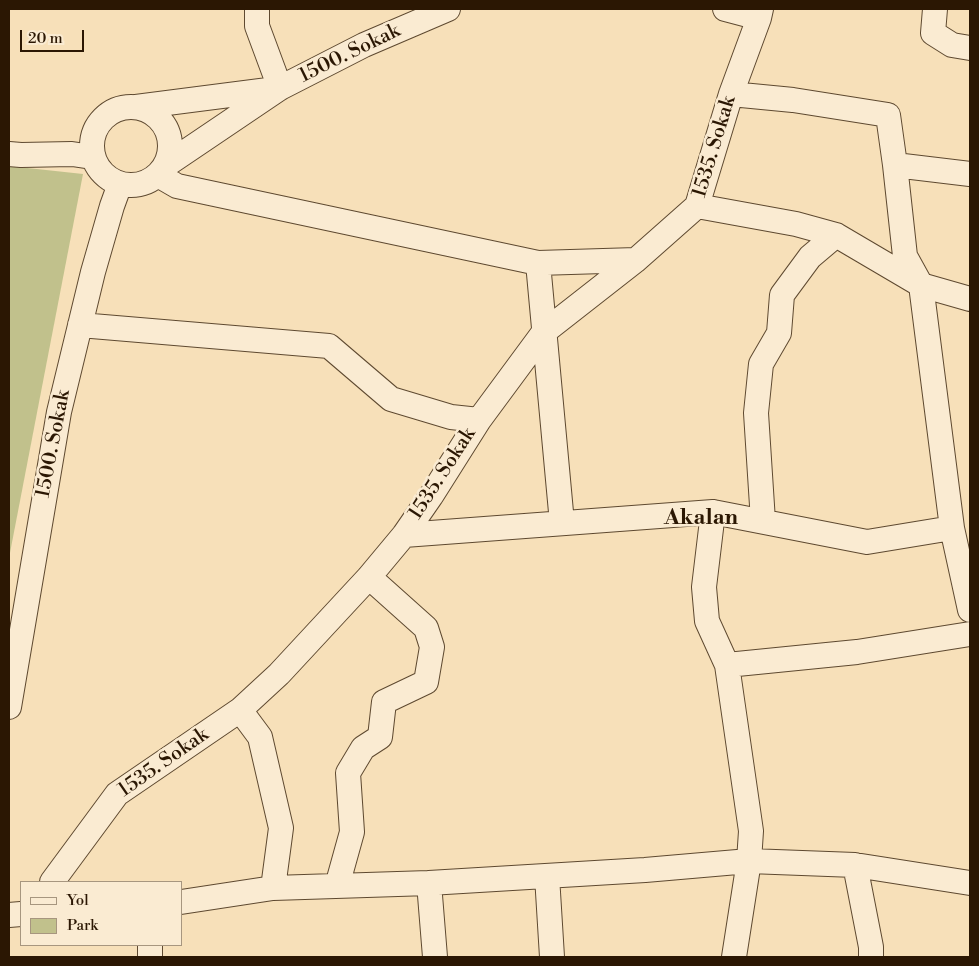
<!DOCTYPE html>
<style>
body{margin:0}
#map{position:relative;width:979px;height:966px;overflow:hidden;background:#f7e0b9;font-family:"Libre Bodoni",serif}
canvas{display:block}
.frame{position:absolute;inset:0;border:10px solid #2b1703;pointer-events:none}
.legend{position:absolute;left:20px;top:881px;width:162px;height:65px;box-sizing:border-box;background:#faebd2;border:1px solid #a7967f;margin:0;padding:6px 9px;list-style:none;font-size:15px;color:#2b1703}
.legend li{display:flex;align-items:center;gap:10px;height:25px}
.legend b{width:25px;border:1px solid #a7967f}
.scale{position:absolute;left:20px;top:30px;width:64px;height:22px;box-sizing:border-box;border:2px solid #2b1703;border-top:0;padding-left:6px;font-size:15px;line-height:18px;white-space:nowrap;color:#2b1703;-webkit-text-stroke:4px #faebd2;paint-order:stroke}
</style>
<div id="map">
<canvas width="979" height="966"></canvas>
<div class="frame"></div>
<ul class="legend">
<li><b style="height:6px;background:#faebd2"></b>Yol</li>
<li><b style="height:14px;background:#c1c18c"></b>Park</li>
</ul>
<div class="scale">20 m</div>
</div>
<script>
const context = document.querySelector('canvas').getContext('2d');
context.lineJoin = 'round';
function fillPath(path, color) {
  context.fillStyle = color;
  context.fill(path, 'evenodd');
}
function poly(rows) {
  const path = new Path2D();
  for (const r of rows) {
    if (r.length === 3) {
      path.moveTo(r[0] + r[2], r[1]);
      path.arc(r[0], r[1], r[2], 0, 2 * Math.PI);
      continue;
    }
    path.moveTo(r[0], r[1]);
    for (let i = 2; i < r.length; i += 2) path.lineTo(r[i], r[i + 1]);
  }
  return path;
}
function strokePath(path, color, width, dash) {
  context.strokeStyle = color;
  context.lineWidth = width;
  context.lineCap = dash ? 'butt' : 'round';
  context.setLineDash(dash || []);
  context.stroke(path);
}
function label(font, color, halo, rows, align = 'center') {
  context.font = font + ' "Libre Bodoni",serif';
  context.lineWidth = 5;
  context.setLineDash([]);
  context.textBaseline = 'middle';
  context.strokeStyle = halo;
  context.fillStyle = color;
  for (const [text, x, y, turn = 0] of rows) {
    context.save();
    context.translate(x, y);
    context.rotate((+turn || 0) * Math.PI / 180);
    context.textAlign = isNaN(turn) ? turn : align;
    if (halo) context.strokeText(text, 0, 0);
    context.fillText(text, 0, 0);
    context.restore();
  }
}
fillPath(poly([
 [9,166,83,174,9,558]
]), '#c1c18c');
const minor = poly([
 [257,9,257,26,280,88],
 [725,9,759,18],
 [935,9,933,33,952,45,970,48],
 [731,94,793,100,888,115,895,165,970,174],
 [131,146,39],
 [136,107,276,89],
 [9,154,21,155,72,154,92,157],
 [166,165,280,88,364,45,448,9],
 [895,165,905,256,921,285,952,528,970,610],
 [158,175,177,186,538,263,562,523],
 [697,206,796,224,836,235,921,285,970,299],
 [538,263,636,260],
 [80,325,329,346,391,399,451,417,479,420],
 [713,512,704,587,707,621,727,665,751,831,749,861,734,957],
 [763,521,756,413,761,364,779,333,782,295,810,257,836,235],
 [404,535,713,512,867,542,952,528],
 [727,665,857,652,970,634],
 [9,707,59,412,93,272,112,206,120,184],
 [240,710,260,737,281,828,273,888],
 [855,865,871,947,871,957],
 [547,876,552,957],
 [52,882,117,794,240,710,279,674,369,577,404,535,431,496,479,420,544,332,636,260,697,206,731,94,759,18,761,9],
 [429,883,435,957],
 [337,886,352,832,348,773,363,748,380,737,384,702,426,682,432,647,426,628,369,577],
 [181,902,273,888,429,883,645,870,749,861,855,865,970,883],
 [9,915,21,914],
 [150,945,150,957]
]);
strokePath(minor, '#5e4930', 26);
strokePath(minor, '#faebd2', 24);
label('20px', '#2b1703', '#faebd2', [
 ["1500. Sokak",350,54,-26],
 ["1535. Sokak",715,147,-73],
 ["1500. Sokak",54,444,-79],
 ["1535. Sokak",443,474,-57],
 ["1535. Sokak",164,763,-35]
]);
label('bold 22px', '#2b1703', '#faebd2', [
 ["Akalan",701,519]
]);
</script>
